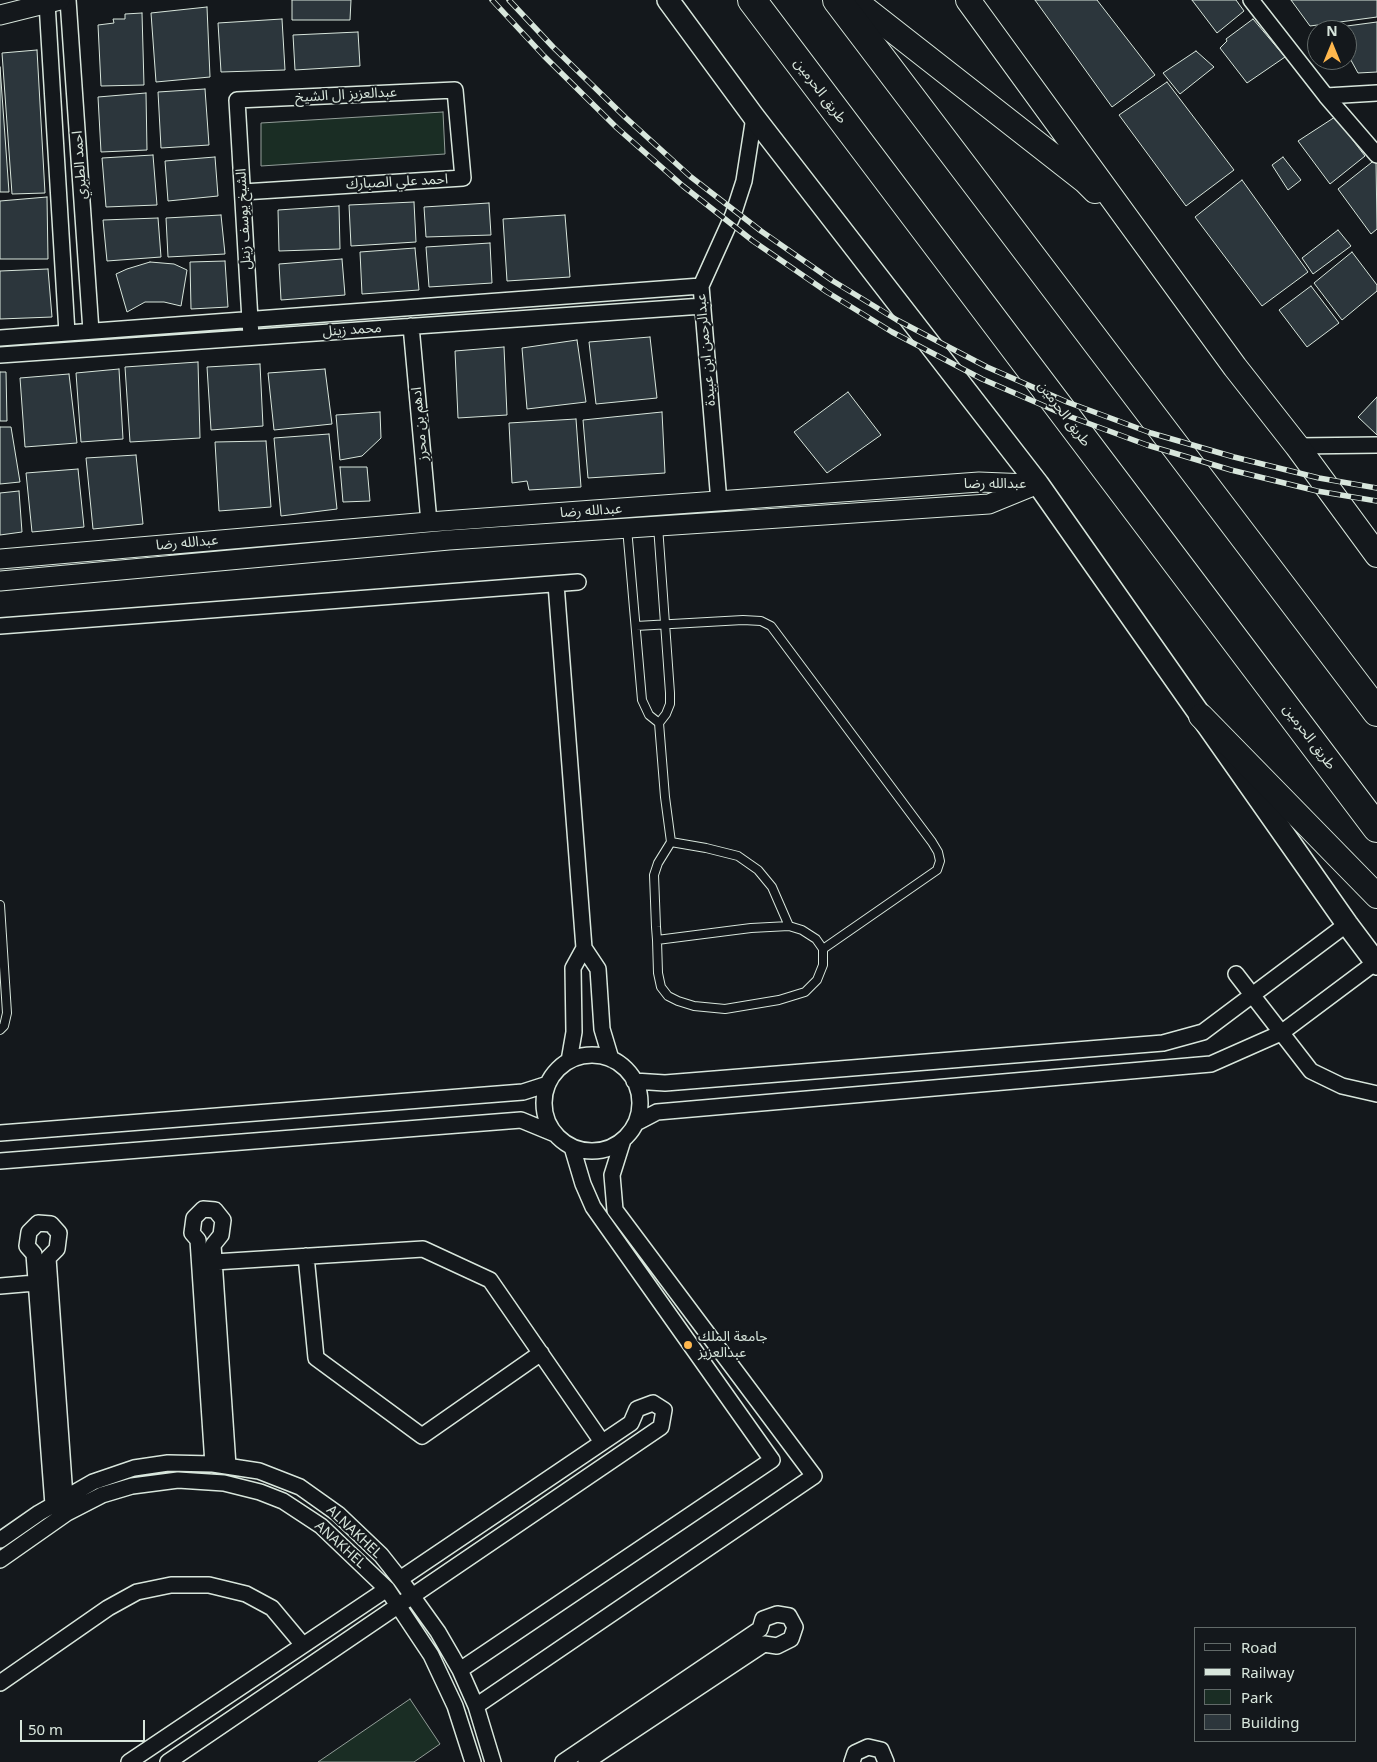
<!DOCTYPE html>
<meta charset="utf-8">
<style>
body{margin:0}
#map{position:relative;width:1377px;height:1762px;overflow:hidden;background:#14181c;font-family:"Noto Sans",sans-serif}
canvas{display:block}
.legend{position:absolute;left:1194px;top:1627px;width:162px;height:115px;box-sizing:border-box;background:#14181c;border:1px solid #626a69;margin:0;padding:6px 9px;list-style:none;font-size:15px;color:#d8e6dc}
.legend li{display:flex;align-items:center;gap:10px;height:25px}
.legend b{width:25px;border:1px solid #626a69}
.north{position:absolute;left:1307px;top:20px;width:50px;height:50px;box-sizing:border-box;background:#14181c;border:1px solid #626a69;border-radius:50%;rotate:0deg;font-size:14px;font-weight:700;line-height:20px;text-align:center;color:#d8e6dc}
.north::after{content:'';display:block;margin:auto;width:18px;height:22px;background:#ffb74d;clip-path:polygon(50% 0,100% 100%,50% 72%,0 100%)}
.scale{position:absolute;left:20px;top:1720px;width:125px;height:22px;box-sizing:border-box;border:2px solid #d8e6dc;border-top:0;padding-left:6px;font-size:15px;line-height:18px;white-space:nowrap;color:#d8e6dc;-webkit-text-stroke:4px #14181c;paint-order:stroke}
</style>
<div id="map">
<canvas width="1377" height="1762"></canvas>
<ul class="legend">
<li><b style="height:6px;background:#14181c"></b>Road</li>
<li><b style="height:6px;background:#d8e6dc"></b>Railway</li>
<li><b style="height:14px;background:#1a2d24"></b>Park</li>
<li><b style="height:14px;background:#2c363c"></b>Building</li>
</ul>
<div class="north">N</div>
<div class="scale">50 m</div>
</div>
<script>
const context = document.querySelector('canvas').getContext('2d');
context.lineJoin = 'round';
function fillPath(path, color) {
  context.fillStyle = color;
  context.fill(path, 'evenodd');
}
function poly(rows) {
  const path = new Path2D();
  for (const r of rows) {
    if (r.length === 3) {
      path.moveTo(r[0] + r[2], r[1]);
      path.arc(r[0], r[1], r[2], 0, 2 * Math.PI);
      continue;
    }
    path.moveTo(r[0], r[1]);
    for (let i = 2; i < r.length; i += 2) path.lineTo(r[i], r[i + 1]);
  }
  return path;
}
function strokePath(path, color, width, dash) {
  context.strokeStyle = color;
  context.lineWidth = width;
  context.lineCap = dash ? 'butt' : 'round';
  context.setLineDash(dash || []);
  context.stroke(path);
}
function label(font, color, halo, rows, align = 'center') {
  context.font = font + ' "Noto Sans","Noto Sans Arabic",sans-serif';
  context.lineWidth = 4;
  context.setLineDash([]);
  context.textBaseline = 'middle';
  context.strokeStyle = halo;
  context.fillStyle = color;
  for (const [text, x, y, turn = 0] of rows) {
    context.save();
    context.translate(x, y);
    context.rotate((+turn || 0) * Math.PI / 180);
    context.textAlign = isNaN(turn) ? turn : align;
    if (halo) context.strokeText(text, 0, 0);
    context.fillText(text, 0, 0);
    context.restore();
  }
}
const green = poly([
 [443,112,445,154,261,166,261,123,443,112],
 [410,1699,440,1744,414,1762,318,1762,410,1699]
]);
fillPath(green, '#1a2d24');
strokePath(green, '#939e99', 1);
const building = poly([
 [292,0,351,0,350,20,292,20,292,0],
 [1035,0,1097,0,1155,75,1112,107,1035,0],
 [1192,0,1236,0,1244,11,1217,33,1192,0],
 [1291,0,1377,0,1377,17,1310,26,1291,0],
 [207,7,210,77,156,82,151,13,207,7],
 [142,13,144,85,101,86,98,25,114,23,113,19,125,19,125,14,142,13],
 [282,19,285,70,221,72,218,23,282,19],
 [1253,19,1285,57,1247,83,1220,48,1227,41,1226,39,1253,19],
 [1377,22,1377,72,1358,73,1347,53,1347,30,1333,30,1332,28,1377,22],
 [358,32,360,66,295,70,293,35,358,32],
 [37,50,45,193,12,194,2,53,37,50],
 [1196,51,1214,67,1180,94,1163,73,1196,51],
 [0,67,9,192,0,192,0,67],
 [1167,82,1234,170,1186,206,1119,115,1167,82],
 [205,89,209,145,161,148,158,92,205,89],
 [146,93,147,150,101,152,98,97,146,93],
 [1335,117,1365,156,1330,184,1298,141,1335,117],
 [153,155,157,205,106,207,102,158,153,155],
 [215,157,218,196,168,201,165,161,215,157],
 [1283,157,1301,180,1288,190,1272,165,1283,157],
 [1376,159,1377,229,1371,234,1338,189,1376,159],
 [1242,180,1308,272,1262,306,1195,217,1242,180],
 [47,197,48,259,0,259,0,201,47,197],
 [414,202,416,242,351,246,349,205,414,202],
 [489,203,491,235,426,237,424,207,489,203],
 [339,206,340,249,279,251,278,210,339,206],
 [221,215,225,254,168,257,166,218,221,215],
 [565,215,570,277,507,281,503,219,565,215],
 [158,218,161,257,107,261,103,220,158,218],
 [1338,230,1351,246,1313,274,1302,258,1338,230],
 [490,243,492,283,429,287,426,247,490,243],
 [415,248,419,290,362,294,360,252,415,248],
 [1352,252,1377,285,1377,291,1342,320,1314,283,1352,252],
 [342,259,345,295,281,300,279,264,342,259],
 [225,261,228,307,191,309,190,262,225,261],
 [150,262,174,264,187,270,181,306,164,302,145,302,127,312,116,274,127,269,150,262],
 [48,269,52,317,0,319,0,271,48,269],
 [1311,286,1339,323,1307,347,1279,310,1311,286],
 [650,337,657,398,596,404,589,342,650,337],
 [577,340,586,402,527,409,522,348,577,340],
 [504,347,507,415,458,418,455,351,504,347],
 [198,362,200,438,130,442,125,367,198,362],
 [260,364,263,426,211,430,207,367,260,364],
 [119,369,123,439,81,442,76,373,119,369],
 [325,369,332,424,274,430,268,373,325,369],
 [0,372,6,372,7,421,0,421,0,372],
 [69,374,77,443,25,447,20,378,69,374],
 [848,392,881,435,827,473,794,432,848,392],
 [1377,397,1377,435,1358,417,1377,397],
 [380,412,381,438,362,456,340,460,336,415,380,412],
 [662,412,665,473,588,478,583,420,662,412],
 [576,419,581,487,529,490,527,481,512,483,509,423,576,419],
 [0,427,11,427,20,482,0,484,0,427],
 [329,434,337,509,281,516,274,438,329,434],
 [266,441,271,507,219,511,215,442,266,441],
 [136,455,143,524,93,529,86,458,136,455],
 [340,467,367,467,370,501,343,502,340,467],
 [78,469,84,527,32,532,26,473,78,469],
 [19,491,22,532,0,535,0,493,19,491]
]);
fillPath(building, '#2c363c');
strokePath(building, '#d8e6dc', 1);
const service = poly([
 [627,528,642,700,649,715,659,723,666,714,670,704,670,693,658,526],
 [636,626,743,620,761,621,771,626,932,842,938,852,940,861,937,870,823,949],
 [659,723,665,797,671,842,706,848,738,856,758,870,772,887,789,926],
 [657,940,751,928,789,926,802,930,816,939,823,949,823,965,817,980,805,992,779,1000,725,1009,694,1006,678,1001,668,996,661,987,658,973,657,940,656,927,654,875,658,863,671,842],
 [0,1030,4,1026,7,1013,0,905]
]);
const minor = poly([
 [68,0,91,331],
 [1251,0,1326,96,1377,155],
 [47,3,67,333],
 [1326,96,1377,93],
 [243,192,463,178,455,90,237,100,251,337],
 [411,326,429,522],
 [0,338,701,286],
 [0,355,703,306],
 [1297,446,1377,445],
 [719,502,701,286,733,215,744,181,754,117],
 [556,584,584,948],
 [0,626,578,582],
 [1236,974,1311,1071,1342,1086,1377,1094],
 [592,1103,48],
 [569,1061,574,1032,573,968,584,948,598,969,602,1029,611,1059],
 [634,1081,665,1083,1163,1043,1203,1032,1347,924],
 [636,1123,657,1112,1211,1064,1281,1033,1376,962],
 [0,1133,523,1092,548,1084],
 [0,1161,521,1120,555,1134],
 [306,1256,316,1358,422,1436,541,1353],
 [214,1262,423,1249,490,1280,602,1442],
 [0,1286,35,1283],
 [213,1464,198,1240,192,1233,194,1218,203,1209,215,1210,223,1220,221,1235,213,1245,228,1466],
 [53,1505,34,1254,27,1246,29,1232,38,1223,51,1224,59,1233,57,1249,48,1258,65,1497],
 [0,1540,39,1513,93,1482,134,1468,168,1463,213,1464,259,1471,300,1487,338,1514,381,1555,400,1579,438,1632,460,1670,476,1706,493,1762],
 [0,1560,67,1513,102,1495,132,1486,178,1480,224,1483,260,1492,283,1501,321,1526,387,1589,431,1655,455,1706,473,1762],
 [460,1670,772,1460,593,1207,583,1184,572,1147],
 [0,1683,108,1608,137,1592,171,1585,209,1585,246,1594,272,1608,303,1645],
 [476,1706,814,1476,615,1210,612,1175,623,1140],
 [129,1762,387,1589],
 [168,1762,661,1427,664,1410,653,1403,637,1409,631,1423,400,1579],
 [563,1762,760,1629,763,1619,777,1614,789,1616,795,1627,791,1639,777,1646,764,1644,586,1762],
 [852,1762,855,1753,868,1747,881,1750,886,1762]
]);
const tertiary = poly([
 [0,15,60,0],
 [0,559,429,522,979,482,1029,484],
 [0,581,449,540,989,504,1038,484]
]);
const secondary = poly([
 [668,0,754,117,1038,484,1347,924,1377,964]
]);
const primary = poly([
 [854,0,1085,181,1095,191],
 [968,0,1235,367,1297,446,1377,555],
 [1201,716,1377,896]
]);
const motorway = poly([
 [752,0,1377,828],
 [837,0,1377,712]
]);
strokePath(service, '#d8e6dc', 10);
strokePath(minor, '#d8e6dc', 18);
strokePath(tertiary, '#d8e6dc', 21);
strokePath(secondary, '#d8e6dc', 24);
strokePath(primary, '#d8e6dc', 26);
strokePath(motorway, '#d8e6dc', 30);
strokePath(service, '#14181c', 8);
strokePath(minor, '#14181c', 15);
strokePath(tertiary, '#14181c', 19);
strokePath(secondary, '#14181c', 21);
strokePath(primary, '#14181c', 24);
strokePath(motorway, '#14181c', 28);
const rail = poly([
 [492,0,544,56,617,128,683,186,753,241,827,292,892,332,982,379,1063,414,1147,445,1231,470,1317,491,1377,501],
 [509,0,553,47,626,118,691,177,761,231,833,281,897,320,987,367,1067,402,1151,433,1234,457,1319,478,1377,488]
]);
strokePath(rail, '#d8e6dc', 5.5);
strokePath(rail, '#14181c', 4, [11]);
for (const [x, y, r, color] of [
 [688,1345,5,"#ffb74d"]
]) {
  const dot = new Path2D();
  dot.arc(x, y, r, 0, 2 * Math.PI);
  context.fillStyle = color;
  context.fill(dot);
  strokePath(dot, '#14181c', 2);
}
label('14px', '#d8e6dc', '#14181c', [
 ["طريق الحرمين",820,91,53],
 ["عبدالعزيز ال الشيخ",346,95,-3],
 ["احمد الطبري",80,165,-94],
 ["احمد علي الصبارك",397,182,-3],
 ["الشيخ يوسف زينل",244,219,-93],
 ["محمد زينل",352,330,-4],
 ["عبدالرحمن ابن عبيدة",706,350,-95],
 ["طريق الحرمين",1064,414,53],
 ["ادهم بن محرز",420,424,-95],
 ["عبدالله رضا",995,484],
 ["عبدالله رضا",591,511,-4],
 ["عبدالله رضا",187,543,-5],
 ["طريق الحرمين",1309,737,53],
 ["ALNAKHEL",354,1532,43],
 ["ANAKHEL",340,1545,42]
]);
label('14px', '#d8e6dc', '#14181c', [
 ["جامعة الملك",698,1337],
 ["عبدالعزيز",698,1353]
], 'left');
</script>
